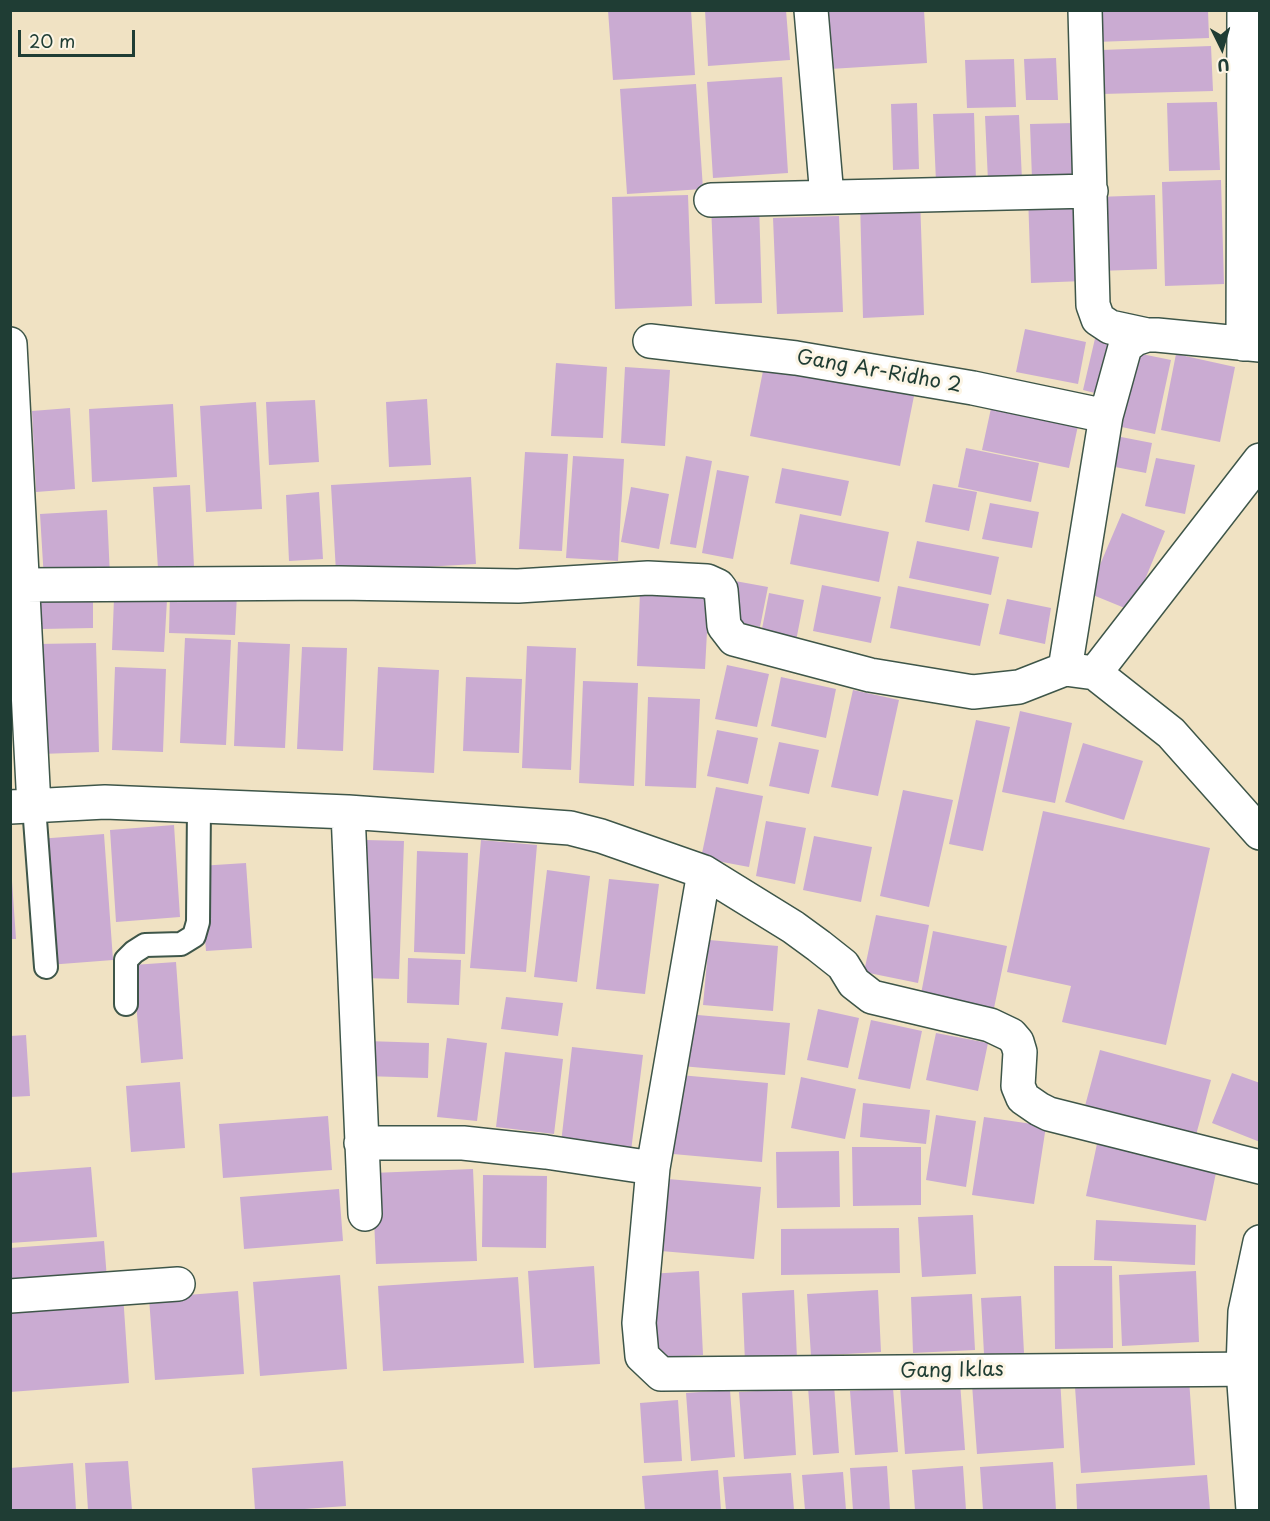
<!DOCTYPE html>
<style>
body{margin:0}
#map{position:relative;width:1270px;height:1521px;overflow:hidden;background:#f0e2c3;font-family:"Playpen Sans",sans-serif}
canvas{display:block}
.frame{position:absolute;inset:0;border:12px solid #1f3d34;pointer-events:none}
.north{position:absolute;left:1192px;top:18px;width:60px;height:60px;-webkit-text-stroke:4px #fcf5e5;paint-order:stroke;rotate:175deg;font-size:16px;font-weight:700;line-height:24px;text-align:center;color:#1f3d34}
.north::after{content:'';display:block;margin:auto;width:21px;height:27px;background:#1f3d34;clip-path:polygon(50% 0,100% 100%,50% 72%,0 100%)}
.scale{position:absolute;left:18px;top:30px;width:117px;height:27px;box-sizing:border-box;border:3px solid #1f3d34;border-top:0;padding-left:8px;font-size:18px;line-height:21px;white-space:nowrap;color:#1f3d34;-webkit-text-stroke:4px #fcf5e5;paint-order:stroke}
</style>
<div id="map">
<canvas width="1270" height="1521"></canvas>
<div class="frame"></div>
<div class="north">U</div>
<div class="scale">20 m</div>
</div>
<script>
const context = document.querySelector('canvas').getContext('2d');
context.lineJoin = 'round';
function fillPath(path, color) {
  context.fillStyle = color;
  context.fill(path, 'evenodd');
}
function poly(rows) {
  const path = new Path2D();
  for (const r of rows) {
    path.moveTo(r[0], r[1]);
    for (let i = 2; i < r.length; i += 2) path.lineTo(r[i], r[i + 1]);
  }
  return path;
}
function strokePath(path, color, width, dash) {
  context.strokeStyle = color;
  context.lineWidth = width;
  context.lineCap = dash ? 'butt' : 'round';
  context.setLineDash(dash || []);
  context.stroke(path);
}
function label(font, color, halo, rows, align = 'center') {
  context.font = font + ' "Playpen Sans",sans-serif';
  context.lineWidth = 6;
  context.setLineDash([]);
  context.textBaseline = 'middle';
  context.strokeStyle = halo;
  context.fillStyle = color;
  for (const [text, x, y, turn = 0] of rows) {
    context.save();
    context.translate(x, y);
    context.rotate((+turn || 0) * Math.PI / 180);
    context.textAlign = isNaN(turn) ? turn : align;
    if (halo) context.strokeText(text, 0, 0);
    context.fillText(text, 0, 0);
    context.restore();
  }
}
fillPath(poly([
 [608,10,691,10,695,75,613,80],
 [705,10,786,10,790,60,708,66],
 [826,10,924,10,927,63,830,69],
 [1093,10,1208,10,1209,38,1095,42],
 [1211,46,1213,91,1102,94,1101,50],
 [1056,58,1058,100,1026,100,1024,59],
 [1014,59,1016,107,967,108,965,60],
 [782,77,788,173,713,178,707,82],
 [696,84,703,189,627,194,620,89],
 [1217,102,1220,170,1169,171,1167,103],
 [917,103,919,169,893,170,891,104],
 [974,113,976,181,936,182,933,114],
 [1019,115,1022,180,988,181,985,116],
 [1075,123,1077,177,1032,179,1030,124],
 [1221,180,1224,284,1165,286,1162,182],
 [1081,193,1084,281,1031,283,1028,195],
 [688,195,692,306,615,309,612,197],
 [1155,195,1157,269,1098,271,1096,197],
 [920,198,924,315,863,318,860,200],
 [759,203,762,303,715,304,711,204],
 [839,216,843,312,777,314,773,218],
 [1025,329,1086,342,1078,384,1016,372],
 [1097,330,1122,336,1107,396,1083,390],
 [1127,351,1171,360,1155,434,1112,425],
 [1176,354,1235,367,1220,442,1161,430],
 [765,361,915,391,900,466,750,436],
 [556,363,607,367,603,438,551,436],
 [625,367,670,370,665,446,621,443],
 [427,399,431,465,389,467,386,402],
 [993,399,1080,416,1069,468,982,450],
 [315,400,319,462,269,465,266,402],
 [256,402,262,509,206,512,200,406],
 [173,404,177,477,92,482,89,409],
 [70,408,75,489,36,492,32,411],
 [1116,436,1152,443,1146,473,1110,466],
 [966,448,1039,463,1031,502,958,487],
 [525,452,568,454,562,551,519,549],
 [573,456,624,459,618,561,566,558],
 [686,456,712,461,696,548,670,544],
 [1156,458,1195,465,1185,514,1145,506],
 [782,468,849,481,841,516,775,503],
 [717,470,749,476,733,559,702,553],
 [471,477,476,564,336,572,331,485],
 [933,484,977,492,969,531,925,522],
 [190,485,194,567,158,569,153,487],
 [631,487,669,494,659,549,621,542],
 [319,492,323,559,289,561,286,495],
 [990,503,1039,512,1032,548,982,539],
 [107,510,110,577,44,580,40,514],
 [1122,513,1165,531,1132,611,1088,593],
 [800,514,889,532,879,582,790,564],
 [917,541,999,557,991,595,909,578],
 [735,581,768,587,760,627,727,620],
 [822,585,881,597,871,643,813,631],
 [898,586,989,604,980,646,890,628],
 [93,591,93,628,41,629,40,592],
 [170,591,237,594,235,635,169,633],
 [640,592,709,595,705,669,637,666],
 [769,593,804,600,796,641,761,634],
 [114,598,167,600,164,652,112,650],
 [1007,599,1051,608,1045,644,999,634],
 [185,638,231,640,226,745,180,743],
 [238,642,290,644,285,748,234,746],
 [96,643,99,752,40,754,37,644],
 [527,646,576,648,571,770,522,768],
 [302,647,347,648,343,751,297,749],
 [727,665,769,674,757,727,715,719],
 [115,667,166,669,163,752,112,750],
 [378,667,439,670,434,773,373,770],
 [466,677,522,679,519,753,463,751],
 [781,677,836,689,826,738,771,726],
 [583,681,638,683,634,786,579,783],
 [853,690,899,700,878,796,831,787],
 [648,697,700,699,696,788,645,786],
 [1020,711,1072,723,1055,803,1002,792],
 [976,720,1010,727,983,851,949,844],
 [717,730,758,738,748,784,707,776],
 [779,742,819,750,809,794,769,786],
 [1083,743,1143,761,1124,820,1065,802],
 [716,787,763,796,749,867,701,858],
 [903,790,953,800,929,907,880,896],
 [1043,811,1210,848,1166,1045,1062,1022,1071,986,1007,972],
 [766,821,806,828,795,884,756,876],
 [174,825,180,917,116,922,110,830],
 [104,834,113,960,48,965,38,839],
 [814,836,872,847,861,902,803,890],
 [366,840,404,841,399,979,362,978],
 [481,840,537,845,526,972,470,968],
 [417,851,468,853,465,954,414,952],
 [246,863,252,948,206,951,199,866],
 [547,870,590,876,577,982,534,977],
 [609,879,659,884,645,994,596,989],
 [10,881,12,881,16,939,10,939],
 [876,915,929,925,918,983,864,972],
 [933,931,1007,946,994,1008,921,994],
 [709,940,778,946,773,1011,703,1005],
 [408,958,461,960,459,1005,407,1003],
 [176,962,183,1059,141,1063,133,965],
 [506,997,563,1003,558,1036,501,1029],
 [818,1009,859,1018,848,1068,807,1060],
 [686,1014,790,1023,785,1075,681,1066],
 [871,1020,922,1031,910,1089,858,1079],
 [936,1033,988,1043,978,1091,926,1080],
 [26,1035,30,1096,10,1097,10,1036],
 [447,1038,487,1043,477,1121,437,1117],
 [366,1041,429,1043,428,1078,365,1076],
 [572,1047,643,1055,631,1151,561,1143],
 [1100,1050,1211,1080,1196,1135,1085,1106],
 [505,1052,563,1059,554,1134,496,1127],
 [1232,1073,1260,1083,1260,1142,1212,1123],
 [680,1075,768,1083,762,1162,673,1154],
 [801,1077,856,1089,845,1139,791,1128],
 [180,1082,185,1148,131,1152,126,1086],
 [863,1103,930,1110,926,1144,860,1137],
 [936,1115,976,1121,966,1187,926,1180],
 [328,1116,332,1170,223,1178,219,1124],
 [984,1117,1046,1126,1034,1204,972,1195],
 [1098,1139,1218,1163,1206,1221,1086,1196],
 [852,1147,921,1147,921,1205,853,1206],
 [839,1151,840,1207,777,1208,776,1152],
 [91,1167,97,1237,10,1243,10,1173],
 [473,1169,477,1261,376,1264,372,1173],
 [483,1175,547,1176,546,1248,482,1247],
 [668,1179,761,1187,754,1259,661,1251],
 [339,1189,343,1241,244,1249,240,1197],
 [973,1215,976,1274,922,1277,918,1217],
 [1096,1220,1196,1225,1195,1265,1094,1260],
 [899,1228,900,1273,781,1275,781,1229],
 [104,1241,107,1279,10,1286,10,1248],
 [594,1266,600,1364,534,1368,528,1271],
 [1054,1266,1112,1266,1113,1348,1055,1349],
 [699,1271,703,1355,652,1358,648,1274],
 [1196,1271,1199,1342,1122,1346,1119,1275],
 [340,1275,347,1369,260,1376,253,1282],
 [518,1277,524,1363,383,1371,378,1286],
 [794,1290,797,1359,745,1362,742,1293],
 [878,1290,881,1352,811,1356,807,1294],
 [238,1291,244,1374,155,1380,149,1298],
 [123,1294,129,1383,10,1392,10,1303],
 [972,1294,975,1350,913,1353,911,1297],
 [1021,1296,1024,1353,984,1354,981,1298],
 [1060,1377,1064,1448,977,1454,972,1384],
 [1189,1379,1195,1465,1081,1473,1075,1387],
 [960,1382,965,1450,905,1454,900,1386],
 [834,1385,839,1453,813,1455,808,1387],
 [893,1388,898,1452,855,1455,850,1391],
 [792,1389,796,1455,744,1459,739,1392],
 [730,1390,735,1457,691,1461,686,1393],
 [678,1400,682,1461,644,1463,640,1403],
 [128,1461,132,1510,88,1510,85,1463],
 [343,1461,346,1506,291,1510,255,1510,252,1468],
 [1053,1462,1056,1510,983,1510,980,1467],
 [73,1463,76,1510,10,1510,10,1468],
 [887,1466,890,1510,853,1510,850,1468],
 [963,1466,966,1510,915,1510,912,1470],
 [718,1470,721,1510,645,1510,642,1476],
 [843,1472,846,1510,805,1510,802,1475],
 [791,1473,794,1510,726,1510,723,1477],
 [1207,1475,1210,1510,1077,1510,1076,1484]
]), '#caabd2');
const lane = poly([
 [34,806,46,967],
 [126,1004,126,960,134,952,145,945,181,944,194,936,198,922,199,806]
]);
const street = poly([
 [811,10,827,197],
 [1085,10,1093,305,1098,319,1110,327,1147,335],
 [711,200,1091,191],
 [650,341,796,358,973,388,1106,416],
 [10,344,34,806],
 [1243,344,1244,10],
 [24,585,339,583,518,586,648,578,707,581,718,586,721,590,724,626,734,639,870,675,973,692,1019,687,1065,669,1095,673],
 [1065,669,1106,416,1125,347,1135,339,1147,335,1157,335,1260,345],
 [1095,673,1260,460],
 [1095,673,1171,733,1260,833],
 [10,807,105,802,348,812,570,828,601,836,704,872,793,927,819,946,843,965,854,983,872,997,990,1025,1011,1035,1017,1042,1020,1052,1018,1086,1023,1098,1039,1109,1049,1114,1260,1167],
 [348,812,365,1214],
 [704,872,653,1168,639,1323,642,1356,661,1374,1260,1369],
 [361,1143,463,1143,546,1152,653,1168],
 [10,1296,178,1284]
]);
const highway = poly([
 [1253,1510,1243,1369,1245,1312,1260,1242]
]);
strokePath(lane, '#3e5649', 26);
strokePath(street, '#3e5649', 36);
strokePath(highway, '#3e5649', 36);
strokePath(lane, '#fff', 22);
strokePath(street, '#fff', 33);
strokePath(highway, '#fff', 33);
label('20px', '#1f3d34', '#fcf5e5', [
 ["Gang Ar-Ridho 2",879,372,10],
 ["Gang Iklas",952,1371,-1]
]);
</script>
